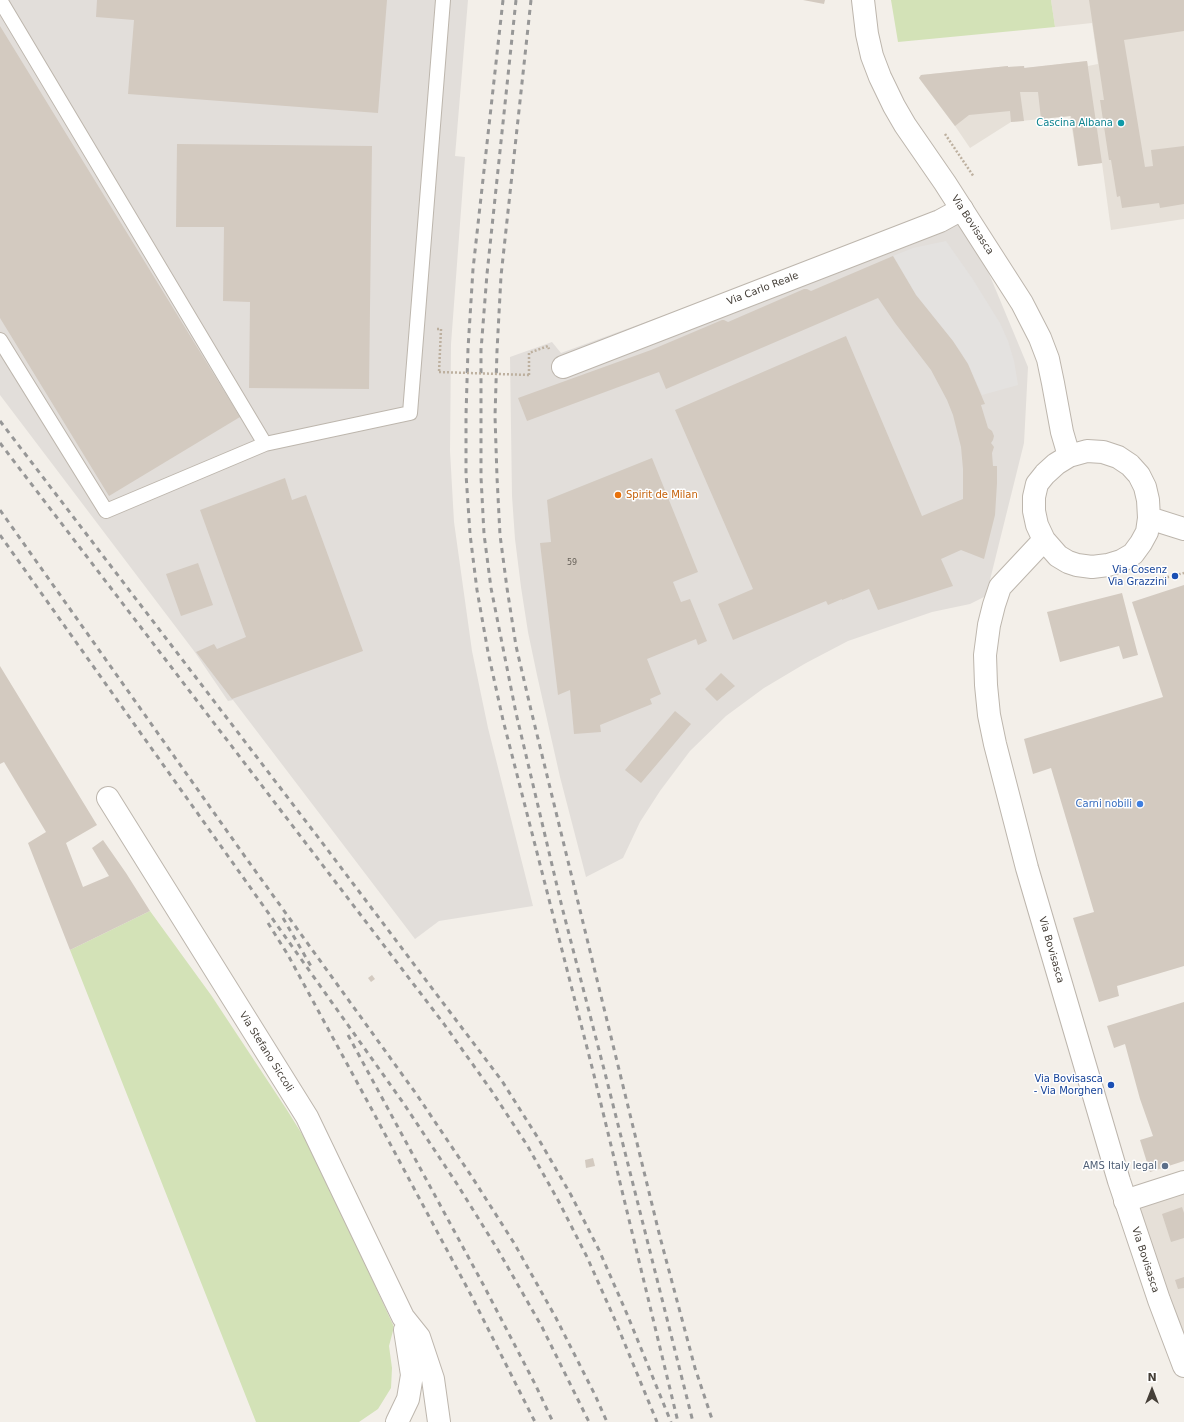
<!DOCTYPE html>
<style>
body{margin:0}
#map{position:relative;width:1184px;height:1422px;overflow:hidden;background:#f3efe9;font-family:"DejaVu Sans",sans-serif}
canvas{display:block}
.north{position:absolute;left:1132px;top:1370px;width:40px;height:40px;-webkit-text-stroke:3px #fff;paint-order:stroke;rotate:0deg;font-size:11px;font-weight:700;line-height:16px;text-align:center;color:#453f38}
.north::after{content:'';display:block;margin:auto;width:14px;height:18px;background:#453f38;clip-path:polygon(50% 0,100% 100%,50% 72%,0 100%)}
</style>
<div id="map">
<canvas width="1184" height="1422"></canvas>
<div class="north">N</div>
</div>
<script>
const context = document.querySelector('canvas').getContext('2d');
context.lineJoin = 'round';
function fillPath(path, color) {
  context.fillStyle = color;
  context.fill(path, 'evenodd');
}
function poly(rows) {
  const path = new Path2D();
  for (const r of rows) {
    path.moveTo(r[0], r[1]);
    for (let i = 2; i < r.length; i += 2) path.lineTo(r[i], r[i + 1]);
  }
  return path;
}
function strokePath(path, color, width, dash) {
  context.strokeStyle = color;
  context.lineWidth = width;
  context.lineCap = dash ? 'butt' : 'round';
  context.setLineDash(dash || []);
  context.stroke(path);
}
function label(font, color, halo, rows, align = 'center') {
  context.font = font + ' "DejaVu Sans",sans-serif';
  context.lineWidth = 3;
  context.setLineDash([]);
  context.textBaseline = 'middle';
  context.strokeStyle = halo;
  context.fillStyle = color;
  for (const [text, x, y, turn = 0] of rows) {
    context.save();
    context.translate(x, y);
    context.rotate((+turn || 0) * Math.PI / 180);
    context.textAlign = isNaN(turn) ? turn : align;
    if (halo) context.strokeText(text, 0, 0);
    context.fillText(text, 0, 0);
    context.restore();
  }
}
fillPath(poly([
 [1051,0,1184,0,1184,219,1111,230,1102,163,1078,166,1070,116,1011,122,970,148,955,126,919,78,921,75,1008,66,1008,67,1024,66,1025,68,1087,61,1088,66,1098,64,1092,23,1055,27],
 [1184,1183,1184,1361,1127,1201]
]), '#e6e0d8');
fillPath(poly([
 [0,0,468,0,455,156,465,157,451,344,450,451,454,522,472,651,488,728,533,906,439,921,415,939,233,700,228,701,194,651,0,395],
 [962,209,1028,367,1024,443,986,596,970,604,932,612,848,641,806,663,764,688,726,716,690,751,660,791,640,822,623,858,586,877,560,777,537,675,528,632,521,587,515,539,512,496,510,357,552,342,561,353,913,224]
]), '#e2deda');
fillPath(poly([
 [891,0,1051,0,1055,27,898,42],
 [150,911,211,995,287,1110,315,1155,394,1327,389,1346,392,1368,391,1388,378,1409,359,1422,256,1422,70,950]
]), '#d3e2b7');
fillPath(poly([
 [946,241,972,278,1000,323,1008,341,1014,361,1018,385,982,395,968,364,960,351,916,295,893,256,913,248]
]), '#e4e2e0');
fillPath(poly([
 [97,0,387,0,378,113,128,94,134,20,96,17],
 [803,0,825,0,824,4],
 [1089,0,1184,0,1184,31,1124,40,1145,167,1153,166,1151,150,1184,146,1184,204,1160,208,1159,203,1122,208,1120,196,1117,197,1111,160,1109,160,1100,100,1104,100],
 [0,26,240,417,109,496,0,318],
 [1087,61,1102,163,1078,166,1071,116,1041,119,1038,92,1020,92,1024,121,1011,122,1010,111,969,115,955,126,919,78,921,75,1008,66,1008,67,1024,66,1024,68],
 [177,144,372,146,369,389,249,388,250,302,223,301,224,227,176,227],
 [893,256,916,295,953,341,968,364,985,404,981,405,988,428,992,431,994,436,993,440,991,443,994,447,992,453,993,466,997,466,997,483,995,515,984,559,961,550,941,559,953,586,878,610,869,589,842,600,842,599,828,605,826,601,733,640,718,604,753,589,675,410,846,336,922,516,963,499,963,469,961,447,953,415,947,400,931,370,895,323,878,298,666,389,659,372,527,421,518,398,651,350,722,320,724,320,728,322,804,289,807,289,811,291],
 [652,458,698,572,673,582,681,602,690,599,707,641,698,645,696,639,647,659,661,694,650,699,652,704,600,725,601,732,574,734,570,690,558,695,540,543,551,542,547,500],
 [285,478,292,500,306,495,363,651,232,699,196,652,214,644,217,649,246,637,200,510],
 [198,563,213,605,181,616,166,574],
 [1184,585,1184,966,1117,986,1119,996,1099,1002,1073,918,1094,912,1051,768,1033,774,1024,739,1163,697,1132,602],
 [1122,593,1138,655,1123,659,1119,646,1060,662,1047,612],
 [0,666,97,825,66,843,83,887,109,876,92,848,103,840,126,873,150,911,70,950,28,843,46,832,4,762,0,764],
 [721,673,735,686,717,701,705,689],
 [675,711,691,724,641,783,625,770],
 [372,975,375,979,371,982,368,978],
 [1184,1002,1184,1161,1150,1172,1140,1140,1153,1136,1140,1099,1125,1044,1114,1048,1107,1026],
 [593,1158,595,1166,586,1168,585,1160],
 [1182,1207,1184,1213,1184,1238,1171,1242,1162,1214],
 [1184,1277,1184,1288,1178,1289,1175,1280]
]), '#d3cac0');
const service = poly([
 [0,0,265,444],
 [0,340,106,511,265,444,410,413,443,0]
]);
const minor = poly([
 [563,367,940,221,962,209],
 [108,798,307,1117,403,1317,419,1337,433,1379,439,1422],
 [1125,1201,1184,1182],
 [397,1422,408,1399,412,1375,405,1330]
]);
const tertiary = poly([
 [863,0,867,34,872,56,880,77,894,106,905,125,945,183,1022,303,1040,338,1048,359,1053,383,1062,432,1069,456],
 [1087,451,1103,452,1118,457,1130,465,1139,475,1145,487,1148,500,1149,518,1147,532,1141,543,1133,554,1121,561,1108,565,1092,567,1077,565,1068,562,1058,556,1044,540,1037,525,1034,511,1034,497,1037,484,1045,474,1056,464,1069,456,1087,451],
 [1149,518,1184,529],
 [1044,540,1000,587,994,605,989,625,985,655,986,685,989,715,995,744,1027,868,1119,1181,1159,1300,1184,1366]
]);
strokePath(service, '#bdb6ad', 16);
strokePath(minor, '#bdb6ad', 24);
strokePath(tertiary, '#bdb6ad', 24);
strokePath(poly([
 [945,134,974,177],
 [437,329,441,329,439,372],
 [529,375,529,353,548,346,549,349],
 [1136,585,1184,573]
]), '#bdb09f', 2.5, [2, 2]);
strokePath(service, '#fff', 14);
strokePath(minor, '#fff', 22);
strokePath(tertiary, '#fff', 22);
strokePath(poly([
 [503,0,473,269,468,349,466,415,466,474,470,534,477,590,488,652,503,720,593,1071,678,1422],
 [516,0,487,274,481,350,481,477,484,534,491,588,516,713,562,907,606,1077,693,1422],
 [531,0,501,276,497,351,495,416,497,477,500,535,507,588,516,646,531,710,660,1237,695,1368,713,1422],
 [0,421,327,849,502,1081,538,1138,571,1195,599,1250,627,1314,671,1422],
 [0,443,444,1024,491,1090,527,1145,559,1202,587,1257,615,1320,657,1422],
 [0,510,246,858,417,1095,472,1177,514,1243,556,1318,595,1395,607,1422],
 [0,535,404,1104,457,1184,498,1250,542,1327,589,1422],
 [283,918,312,968],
 [268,923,288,955,371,1108,471,1295,535,1422],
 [348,1035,484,1286,535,1384,553,1422]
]), '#979797', 3, [5, 5]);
strokePath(poly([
 [439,372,529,375]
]), '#bdb09f', 2.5, [2, 2]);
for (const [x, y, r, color] of [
 [1121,123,4,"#0f9aa8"],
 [618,495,4,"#e8710a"],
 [1175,576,4,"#1a4fb4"],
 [1140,804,4,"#3f7fe0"],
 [1111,1085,4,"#1a4fb4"],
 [1165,1166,4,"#5c6f8a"]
]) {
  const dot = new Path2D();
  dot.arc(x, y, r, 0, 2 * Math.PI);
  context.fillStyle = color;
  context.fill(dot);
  strokePath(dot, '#fff', 1.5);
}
label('8px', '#68625a', null, [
 ["59",572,563]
]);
label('10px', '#0d838f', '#fff', [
 ["Cascina Albana",1113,123]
], 'right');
label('10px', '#453f38', '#fff', [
 ["Via Bovisasca",972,225,57],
 ["Via Carlo Reale",763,289,-21],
 ["Via Bovisasca",1051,950,74],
 ["Via Stefano Siccoli",266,1052,58],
 ["Via Bovisasca",1145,1260,72]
]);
label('10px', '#c56008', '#fff', [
 ["Spirit de Milan",626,495]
], 'left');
label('10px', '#164399', '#fff', [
 ["Via Cosenz",1167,570],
 ["Via Grazzini",1167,582],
 ["Via Bovisasca",1103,1079],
 ["- Via Morghen",1103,1091]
], 'right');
label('10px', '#366cbe', '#fff', [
 ["Carni nobili",1132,804]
], 'right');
label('10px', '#4e5e75', '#fff', [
 ["AMS Italy legal",1157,1166]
], 'right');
</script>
